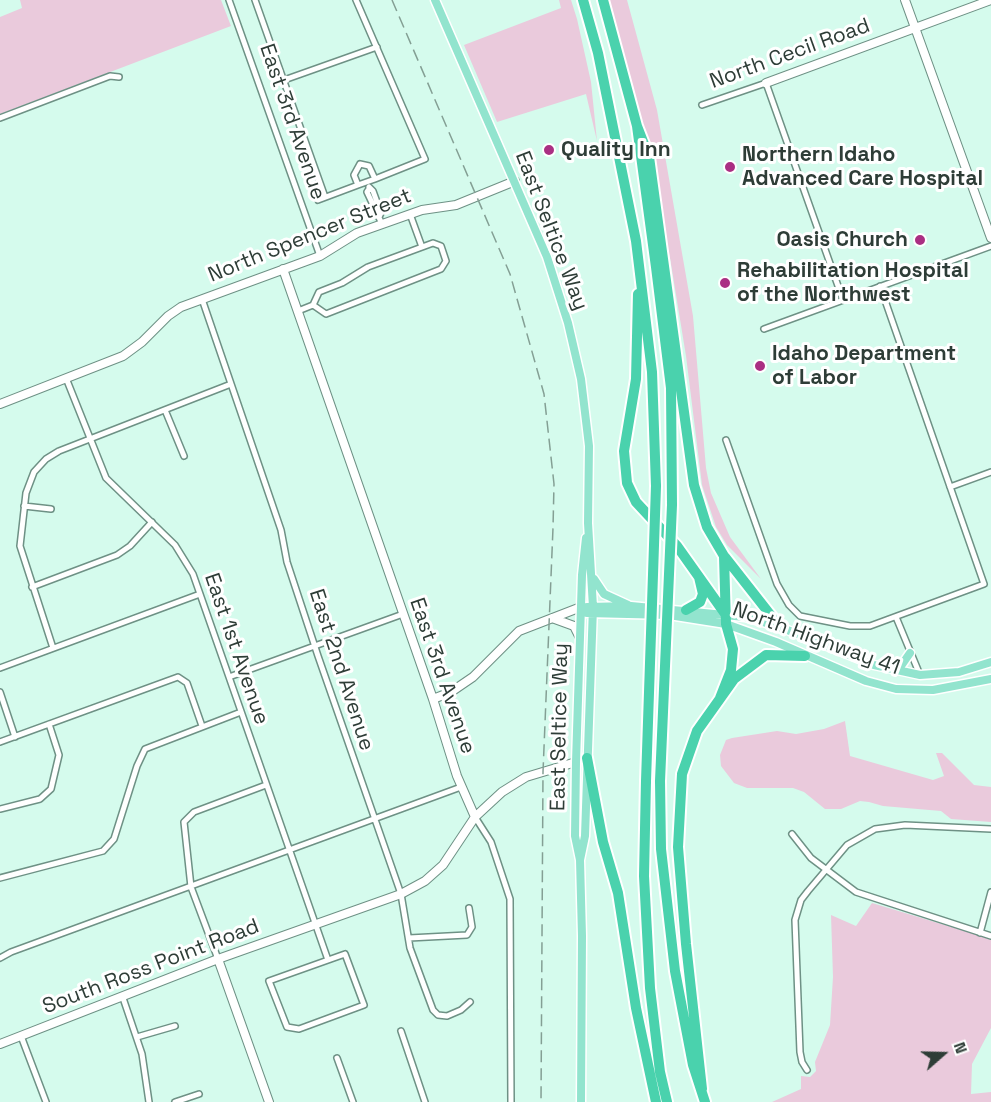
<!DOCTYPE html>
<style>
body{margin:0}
#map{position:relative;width:991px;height:1102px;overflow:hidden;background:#d5fbed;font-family:"Space Grotesk",sans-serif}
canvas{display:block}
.north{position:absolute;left:913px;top:1024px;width:60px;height:60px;-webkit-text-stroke:4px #fff;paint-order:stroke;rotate:70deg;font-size:16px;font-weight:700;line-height:24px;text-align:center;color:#2e3d37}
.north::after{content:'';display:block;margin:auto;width:21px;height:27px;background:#2e3d37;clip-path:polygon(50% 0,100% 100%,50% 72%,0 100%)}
</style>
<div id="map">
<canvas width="991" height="1102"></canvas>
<div class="north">N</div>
</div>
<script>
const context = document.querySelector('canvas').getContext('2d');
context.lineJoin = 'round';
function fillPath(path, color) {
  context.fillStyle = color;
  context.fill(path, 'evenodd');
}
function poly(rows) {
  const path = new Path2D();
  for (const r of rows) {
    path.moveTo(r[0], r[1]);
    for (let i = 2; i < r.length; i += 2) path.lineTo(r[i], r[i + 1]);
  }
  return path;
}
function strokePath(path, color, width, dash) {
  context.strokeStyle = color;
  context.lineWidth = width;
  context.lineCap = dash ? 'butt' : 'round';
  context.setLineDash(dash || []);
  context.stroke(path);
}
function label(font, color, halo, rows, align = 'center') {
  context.font = font + ' "Space Grotesk",sans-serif';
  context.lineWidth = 6;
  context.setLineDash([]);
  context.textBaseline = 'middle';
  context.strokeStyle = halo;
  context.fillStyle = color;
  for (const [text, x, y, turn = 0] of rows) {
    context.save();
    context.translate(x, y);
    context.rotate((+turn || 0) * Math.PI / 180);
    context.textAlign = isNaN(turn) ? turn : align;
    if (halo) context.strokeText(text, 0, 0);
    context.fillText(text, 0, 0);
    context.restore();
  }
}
fillPath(poly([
 [20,0,221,0,231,26,0,114,0,17,22,8],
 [559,0,571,0,577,19,591,82,597,141,586,94,497,122,464,45,561,8],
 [609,0,627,0,657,110,693,316,706,468,711,493,730,537,761,579,727,545,716,527,702,485,686,356,670,258,637,101],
 [845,721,850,756,933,780,944,776,936,753,942,753,974,785,991,787,991,822,951,819,941,811,883,806,869,802,860,801,841,809,825,809,804,792,793,788,747,788,734,783,721,766,720,755,726,740,732,738,777,731,796,734,824,729],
 [872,903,991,939,991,1028,972,1064,971,1094,991,1092,991,1102,772,1102,801,1089,801,1076,810,1077,816,1071,815,1062,830,1025,833,977,831,915,856,926]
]), '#eacadc');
const street = poly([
 [229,0,320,256],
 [255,0,325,197],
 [356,0,425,159,375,179],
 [284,80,377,47],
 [702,105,766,83,843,300],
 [0,118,110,76,119,77],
 [360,164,369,166,375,179,358,185,354,175,360,164],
 [369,187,373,191,381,213,379,217],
 [369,189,367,192,382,224],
 [318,200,358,185],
 [410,214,422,247],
 [202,299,281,530,287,562,318,656,401,894,410,948,433,1010,438,1015,447,1016,461,1010,470,1002],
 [298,311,313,305,326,314,441,269,446,261,441,246,433,243,368,267,342,283,319,292,313,305],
 [764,329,991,246],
 [66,378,106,478,175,545,193,574,328,960],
 [165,410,184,456],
 [726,440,777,584,789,605,800,616,850,626,870,626,984,584,880,286],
 [950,487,991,472],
 [24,506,51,509],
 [32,587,117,555,130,546,152,522],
 [896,617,920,675],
 [53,648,20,546,26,493,34,472,46,459,59,451,231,384],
 [0,668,200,594],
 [229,677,403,614],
 [0,692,15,737],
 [0,742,178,677,187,683,202,726],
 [0,809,40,799,51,789,59,755,49,724],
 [475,817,491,842,510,899,511,1102],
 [792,834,811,858,856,892,991,936],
 [0,878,103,851,114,839,137,766,145,749,241,712],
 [980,933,991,892],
 [409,938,467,935,472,927,469,908],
 [345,954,364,1005,299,1029,287,1027,269,981,345,954],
 [0,958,11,952,461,787],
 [218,959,191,887,184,822,194,812,266,785],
 [123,998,142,1054,149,1102],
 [401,1031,425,1102],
 [21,1036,46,1102],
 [137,1037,175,1026],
 [337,1058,353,1102],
 [807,1070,802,1062,800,1052,795,920,801,900,808,891,847,845,875,829,905,825,991,829],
 [175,1102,199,1094]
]);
const secondary = poly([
 [905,0,991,238],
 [766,83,991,0],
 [283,269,433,699,457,776,475,817],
 [0,404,123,356,142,342,168,316,181,307,320,256,357,233,422,210,456,205,515,181],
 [552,618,574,626,580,638],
 [433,699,451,692,473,677,519,631,581,607],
 [218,959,269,1102],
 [0,1044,218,959,401,894,425,881,443,865,475,817,502,792,526,777,576,762]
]);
const primary = poly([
 [435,0,547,257,568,323,581,379,589,446,588,523,593,607,585,836,580,860],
 [594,579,604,594,628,605],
 [587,607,631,606,745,617,780,627,874,665,920,675,959,672,991,662],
 [587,613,669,615,726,624,776,642,866,681,896,689,933,690,991,679],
 [893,668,901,666,910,653],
 [581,1102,582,936,580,860,575,836,576,762,582,575,586,538]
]);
const highway = poly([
 [583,0,598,53,636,241,652,372,656,486],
 [603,0,637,126,656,267,671,388,672,505],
 [637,126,649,157,694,485,707,527,724,556,726,624,733,649,731,670,720,698],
 [638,294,636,379,624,451,627,483,636,502,677,546,726,615],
 [725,557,780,627],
 [686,610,700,602,703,594,699,577],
 [587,758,603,842,618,893,636,1008,656,1102],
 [646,781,644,876,650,988,660,1072,667,1102],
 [660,781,661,849,675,971,693,1065,705,1102],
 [702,1089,686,944,678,847,682,774,697,731,734,679,766,655,805,656]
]);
strokePath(street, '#6e9185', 8);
strokePath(secondary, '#6e9185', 10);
strokePath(primary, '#fff', 11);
strokePath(highway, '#fff', 14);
strokePath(street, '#fff', 5);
strokePath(secondary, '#fff', 8);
strokePath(primary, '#92e4ce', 8);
strokePath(highway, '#4ad2ad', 10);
strokePath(poly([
 [392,0,510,274,544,394,554,484,553,528,543,772,541,1102]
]), '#849f94', 1.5, [12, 6]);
const highwayBridge = poly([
 [646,781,656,486],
 [660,781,672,505]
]);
strokePath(highwayBridge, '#fff', 14, []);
strokePath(highwayBridge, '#4ad2ad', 10);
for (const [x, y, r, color] of [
 [549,150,6,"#aa2f83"],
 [730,167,6,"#aa2f83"],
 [920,240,6,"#aa2f83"],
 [725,283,6,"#aa2f83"],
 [760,366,6,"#aa2f83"]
]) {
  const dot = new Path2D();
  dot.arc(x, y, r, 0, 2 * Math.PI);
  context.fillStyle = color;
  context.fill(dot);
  strokePath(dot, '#fff', 2);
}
label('21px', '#2e3d37', '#fff', [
 ["North Cecil Road",790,54,-20],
 ["East 3rd Avenue",292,122,71],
 ["East Seltice Way",551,231,69],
 ["North Spencer Street",310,236,-22],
 ["North Highway 41",816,639,20],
 ["East 1st Avenue",236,649,71],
 ["East 2nd Avenue",341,670,72],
 ["East 3rd Avenue",442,676,71],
 ["East Seltice Way",560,727,-89],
 ["South Ross Point Road",151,967,-21]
]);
label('bold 21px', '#2e3d37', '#fff', [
 ["Quality Inn",561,150],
 ["Northern Idaho",742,155],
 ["Advanced Care Hospital",742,179],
 ["Oasis Church",908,240,"right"],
 ["Rehabilitation Hospital",737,271],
 ["of the Northwest",737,295],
 ["Idaho Department",772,354],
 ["of Labor",772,378]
], 'left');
</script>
